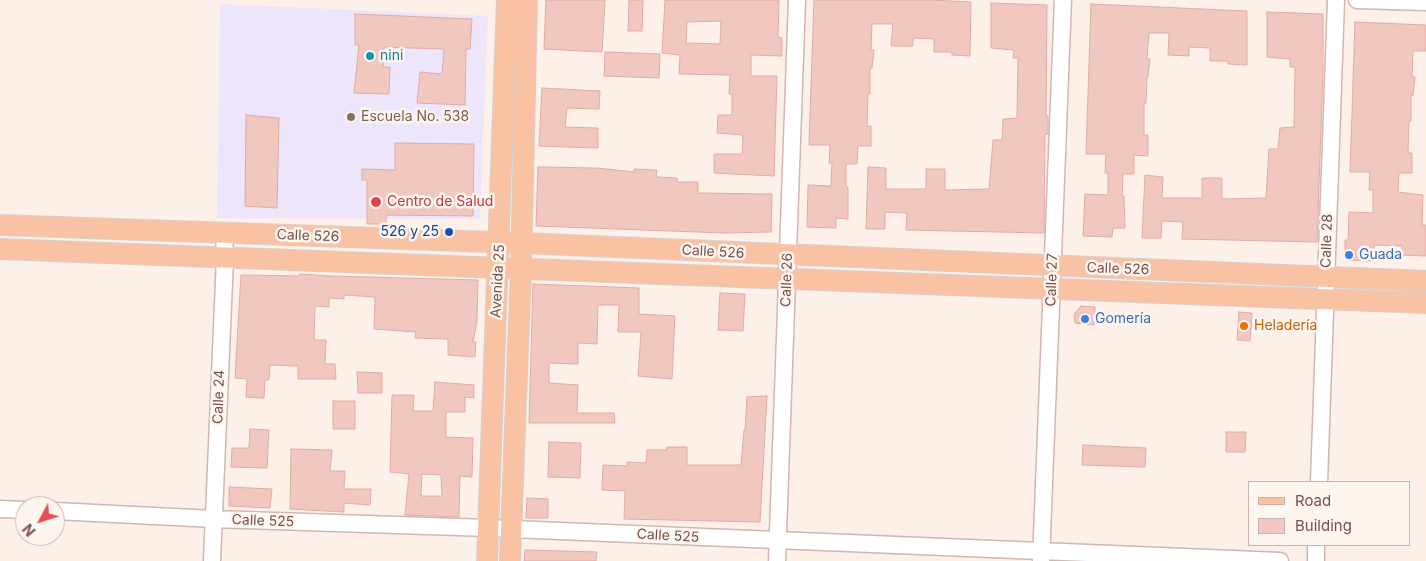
<!DOCTYPE html>
<meta charset="utf-8">
<style>
body{margin:0}
#map{position:relative;width:1426px;height:561px;overflow:hidden;background:#fcf0e9;font-family:Inter,sans-serif}
canvas{display:block}
.legend{position:absolute;left:1248px;top:481px;width:162px;height:65px;box-sizing:border-box;background:#fff5ef;border:1px solid #c9b3ae;margin:0;padding:6px 9px;list-style:none;font-size:15px;color:#77514c}
.legend li{display:flex;align-items:center;gap:10px;height:25px}
.legend b{width:25px;border:1px solid #c9b3ae}
.north{position:absolute;left:15px;top:496px;width:50px;height:50px;box-sizing:border-box;background:#fff5ef;border:1px solid #c9b3ae;border-radius:50%;rotate:230deg;font-size:14px;font-weight:700;line-height:20px;text-align:center;color:#77514c}
.north::after{content:'';display:block;margin:auto;width:18px;height:22px;background:#e45054;clip-path:polygon(50% 0,100% 100%,50% 72%,0 100%)}
</style>
<div id="map">
<canvas width="1426" height="561"></canvas>
<ul class="legend">
<li><b style="height:6px;background:#f9c3a3"></b>Road</li>
<li><b style="height:14px;background:#f1c8c0"></b>Building</li>
</ul>
<div class="north">N</div>
</div>
<script>
const context = document.querySelector('canvas').getContext('2d');
context.lineJoin = 'round';
function fillPath(path, color) {
  context.fillStyle = color;
  context.fill(path, 'evenodd');
}
function poly(rows) {
  const path = new Path2D();
  for (const r of rows) {
    path.moveTo(r[0], r[1]);
    for (let i = 2; i < r.length; i += 2) path.lineTo(r[i], r[i + 1]);
  }
  return path;
}
function strokePath(path, color, width, dash) {
  context.strokeStyle = color;
  context.lineWidth = width;
  context.lineCap = dash ? 'butt' : 'round';
  context.setLineDash(dash || []);
  context.stroke(path);
}
function label(font, color, halo, rows, align = 'center') {
  context.font = font + ' Inter,sans-serif';
  context.lineWidth = 5;
  context.setLineDash([]);
  context.textBaseline = 'middle';
  context.strokeStyle = halo;
  context.fillStyle = color;
  for (const [text, x, y, turn = 0] of rows) {
    context.save();
    context.translate(x, y);
    context.rotate((+turn || 0) * Math.PI / 180);
    context.textAlign = isNaN(turn) ? turn : align;
    if (halo) context.strokeText(text, 0, 0);
    context.fillText(text, 0, 0);
    context.restore();
  }
}
fillPath(poly([
 [220,4,488,16,480,219,217,218]
]), '#ede5f9');
const building = poly([
 [546,0,605,0,602,52,544,49,546,0],
 [629,0,643,0,642,31,628,31,629,0],
 [665,0,779,0,778,37,782,38,782,56,751,55,751,76,777,76,774,176,714,173,714,154,742,154,743,135,717,133,718,115,732,115,732,94,729,94,730,75,679,74,680,55,662,53,665,0],
 [721,21,720,44,686,43,687,22,721,21],
 [814,0,931,0,971,2,970,56,952,55,952,52,934,52,934,39,913,38,913,46,891,46,893,24,872,24,871,50,874,50,872,68,870,68,870,94,868,94,867,126,871,126,871,146,858,146,857,164,846,164,846,187,848,187,848,219,836,218,836,228,807,227,808,185,831,186,832,163,829,163,830,145,809,145,814,0],
 [991,3,1047,5,1046,116,1048,116,1048,134,1045,134,1044,233,906,230,907,213,885,212,885,229,866,229,868,167,886,168,886,189,926,189,926,169,945,169,945,190,989,189,993,140,1002,140,1003,119,1017,118,1018,58,1013,58,1014,50,991,48,991,3],
 [1091,4,1247,11,1247,65,1228,64,1228,61,1210,61,1210,48,1189,47,1189,56,1168,55,1169,33,1149,33,1147,59,1150,59,1148,77,1147,77,1146,103,1144,103,1144,135,1148,135,1148,156,1134,155,1134,174,1123,174,1122,196,1124,196,1125,228,1113,228,1112,237,1083,236,1085,194,1108,195,1108,173,1105,173,1106,154,1086,154,1091,4],
 [1267,12,1323,14,1323,71,1317,242,1182,239,1183,222,1162,221,1161,238,1142,238,1145,175,1163,177,1162,198,1202,198,1202,178,1222,178,1222,199,1266,198,1269,149,1278,149,1280,128,1294,127,1295,67,1290,67,1290,59,1267,57,1267,12],
 [355,14,472,19,470,49,466,49,465,105,417,103,420,72,442,74,444,49,384,47,383,67,390,67,389,94,354,93,359,45,355,45,355,14],
 [1355,22,1426,25,1426,51,1413,51,1412,77,1415,77,1413,96,1411,95,1411,121,1409,121,1408,153,1412,153,1412,173,1399,173,1398,192,1423,195,1422,225,1426,225,1426,256,1402,255,1402,246,1374,245,1374,261,1350,260,1345,255,1345,240,1348,240,1349,212,1373,213,1373,190,1369,190,1370,172,1350,172,1355,22],
 [605,52,660,54,659,78,604,76,605,52],
 [542,88,600,91,599,109,567,108,565,127,598,128,598,148,539,146,542,88],
 [246,115,279,118,277,208,245,206,246,115],
 [395,143,474,144,473,216,386,215,386,224,367,224,367,180,362,180,362,169,395,170,395,143],
 [538,167,598,168,634,172,634,169,657,170,656,177,677,178,677,182,698,182,698,193,772,194,771,232,725,233,536,226,538,167],
 [300,274,330,276,478,280,477,321,473,342,476,342,475,357,448,355,448,339,415,338,416,332,374,329,375,297,344,295,344,299,329,298,329,307,315,306,314,340,326,340,325,364,335,364,336,379,298,379,298,366,270,365,269,380,265,380,264,398,246,397,247,379,235,378,241,275,300,276,300,274],
 [533,284,639,288,639,314,675,316,672,379,638,376,641,332,618,332,619,305,598,305,597,344,578,343,578,364,549,363,549,383,578,385,577,413,614,413,615,423,529,423,533,284],
 [720,293,745,294,743,331,718,330,720,293],
 [1081,306,1095,307,1094,325,1075,323,1074,314,1081,306],
 [1239,312,1252,313,1250,341,1237,340,1239,312],
 [357,372,382,373,382,393,358,393,357,372],
 [435,382,474,385,474,398,465,397,465,412,446,412,446,437,473,438,472,477,460,476,459,517,405,515,409,474,390,472,392,395,414,395,413,411,433,411,435,382],
 [422,474,441,475,442,496,421,496,422,474],
 [767,396,760,522,624,519,625,491,602,490,603,465,627,466,627,462,646,463,647,450,666,450,667,447,687,447,687,465,741,465,744,430,745,430,747,397,767,396],
 [333,401,355,401,355,429,333,429,333,401],
 [250,429,269,430,267,468,231,467,232,448,249,448,250,429],
 [1226,432,1246,432,1245,452,1226,452,1226,432],
 [549,442,581,443,580,478,548,477,549,442],
 [1083,445,1146,448,1145,467,1082,465,1083,445],
 [291,449,332,450,330,471,345,471,344,489,371,489,370,505,344,503,344,512,290,509,291,449],
 [229,487,272,489,270,508,229,506,229,487],
 [527,498,548,499,548,518,526,518,527,498],
 [525,550,597,552,596,561,524,561,525,550]
]);
fillPath(building, '#f1c8c0');
strokePath(building, '#e4aaa1', 1);
const minor = poly([
 [1357,0,1426,2],
 [1319,482,1336,0],
 [0,509,25,510],
 [55,511,214,519,488,528,1280,561],
 [212,561,225,258,224,233],
 [777,561,797,0],
 [1041,561,1063,0],
 [1316,561,1316,545]
]);
const major = poly([
 [0,225,521,243,1426,281],
 [0,249,1426,303],
 [487,561,507,0],
 [510,561,521,268,527,0]
]);
strokePath(minor, '#d1b7b0', 19);
strokePath(major, '#d9cecd', 22);
strokePath(minor, '#fff', 16);
strokePath(major, '#f9c3a3', 20);
for (const [x, y, r, color] of [
 [370,56,5,"#0f9aa8"],
 [351,117,5,"#8d6e63"],
 [376,202,6,"#e0444e"],
 [449,232,5,"#1a4fb4"],
 [1349,255,5,"#3f7fe0"],
 [1085,319,5,"#3f7fe0"],
 [1244,326,5,"#e8710a"]
]) {
  const dot = new Path2D();
  dot.arc(x, y, r, 0, 2 * Math.PI);
  context.fillStyle = color;
  context.fill(dot);
  strokePath(dot, '#fff5ef', 2);
}
label('14px', '#0d838f', '#fff5ef', [
 ["nini",380,56]
], 'left');
label('14px', '#785e54', '#fff5ef', [
 ["Escuela No. 538",361,117]
], 'left');
label('14px', '#be3a42', '#fff5ef', [
 ["Centro de Salud",387,202]
], 'left');
label('14px', '#164399', '#fff5ef', [
 ["526 y 25",439,232]
], 'right');
label('14px', '#77514c', '#fff5ef', [
 ["Calle 526",308,236,2],
 ["Calle 28",1327,241,-88],
 ["Calle 526",713,252,3],
 ["Calle 526",1118,269,2],
 ["Calle 26",787,280,-88],
 ["Calle 27",1052,280,-88],
 ["Avenida 25",498,281,-87],
 ["Calle 24",219,397,-88],
 ["Calle 525",263,521,2],
 ["Calle 525",668,536,3]
]);
label('14px', '#366cbe', '#fff5ef', [
 ["Guada",1359,255],
 ["Gomería",1095,319]
], 'left');
label('14px', '#c56008', '#fff5ef', [
 ["Heladería",1254,326]
], 'left');
</script>
